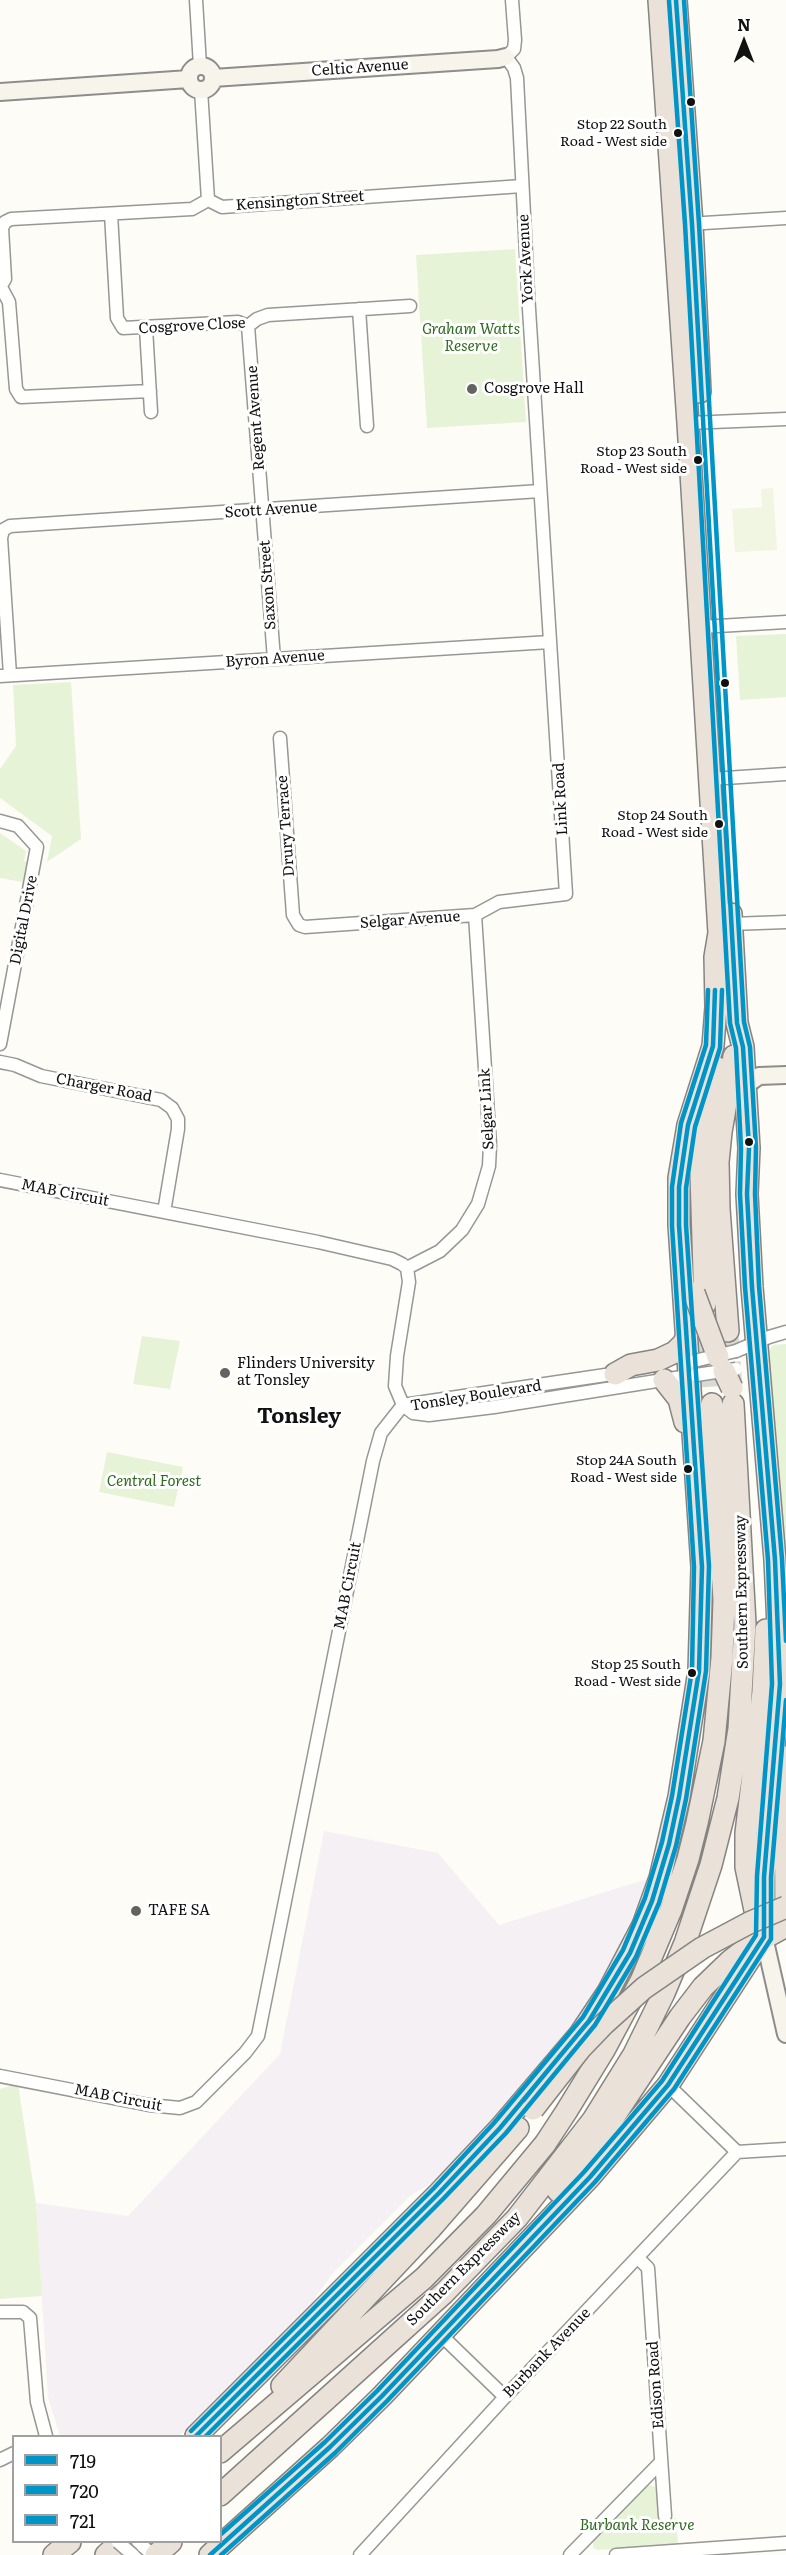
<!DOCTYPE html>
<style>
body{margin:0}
#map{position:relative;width:786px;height:2555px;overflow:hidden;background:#fdfcf7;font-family:Literata,serif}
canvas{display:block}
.legend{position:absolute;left:12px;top:2435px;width:210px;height:108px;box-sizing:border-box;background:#fff;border:2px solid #a0a0a0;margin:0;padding:8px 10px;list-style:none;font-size:18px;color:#111}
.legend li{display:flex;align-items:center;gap:12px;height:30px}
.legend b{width:30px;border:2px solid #a0a0a0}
.north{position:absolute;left:714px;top:12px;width:60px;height:60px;-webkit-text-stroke:4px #fff;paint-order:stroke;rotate:0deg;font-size:16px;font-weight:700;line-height:24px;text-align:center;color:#111}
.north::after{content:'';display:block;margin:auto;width:21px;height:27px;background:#111;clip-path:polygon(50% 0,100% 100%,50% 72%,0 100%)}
</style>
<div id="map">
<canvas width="786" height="2555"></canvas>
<ul class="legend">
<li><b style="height:8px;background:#0095c8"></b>719</li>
<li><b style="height:8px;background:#0095c8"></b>720</li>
<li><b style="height:8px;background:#0095c8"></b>721</li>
</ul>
<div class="north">N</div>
</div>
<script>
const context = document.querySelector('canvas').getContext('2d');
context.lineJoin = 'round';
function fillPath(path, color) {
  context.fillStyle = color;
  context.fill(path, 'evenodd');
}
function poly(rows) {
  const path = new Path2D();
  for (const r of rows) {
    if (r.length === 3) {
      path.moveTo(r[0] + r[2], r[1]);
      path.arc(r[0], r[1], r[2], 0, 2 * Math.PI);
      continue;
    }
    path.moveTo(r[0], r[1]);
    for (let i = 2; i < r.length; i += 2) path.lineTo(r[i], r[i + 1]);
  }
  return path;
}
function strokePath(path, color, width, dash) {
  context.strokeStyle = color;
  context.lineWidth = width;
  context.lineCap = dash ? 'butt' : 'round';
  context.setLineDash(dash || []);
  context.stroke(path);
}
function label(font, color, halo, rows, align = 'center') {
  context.font = font + ' Literata,serif';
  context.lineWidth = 6;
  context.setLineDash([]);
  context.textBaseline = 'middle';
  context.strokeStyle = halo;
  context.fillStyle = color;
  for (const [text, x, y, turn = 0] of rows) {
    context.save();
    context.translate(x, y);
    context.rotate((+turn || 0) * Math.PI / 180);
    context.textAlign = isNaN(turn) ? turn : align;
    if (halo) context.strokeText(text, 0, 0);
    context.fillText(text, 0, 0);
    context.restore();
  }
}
fillPath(poly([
 [324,1831,438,1853,499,1925,647,1879,631,1920,587,2008,532,2078,433,2182,411,2195,334,2272,316,2296,312,2314,228,2398,178,2436,60,2436,48,2397,36,2203,128,2216,280,2054]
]), '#f5f0f3');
fillPath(poly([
 [515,249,526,422,427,428,416,255],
 [786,634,786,697,740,700,736,636],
 [71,682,81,839,47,862,52,836,0,798,0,769,16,746,13,685],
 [0,833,26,851,24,861,31,863,26,887,22,886,22,882,0,878],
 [142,1336,180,1341,170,1389,133,1384],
 [786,1344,786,1569,769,1351,773,1345],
 [107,1452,183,1467,174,1507,99,1492],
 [18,2084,36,2203,42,2296,0,2299,0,2089],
 [647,2484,657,2488,658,2519,676,2518,678,2545,598,2550,593,2548,593,2541]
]), '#e7f3d7');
fillPath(poly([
 [773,488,777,550,735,552,732,509,762,507,761,489]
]), '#f0f6e1');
strokePath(poly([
 [728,1331,732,1390],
 [707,1335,712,1404]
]), '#dad9d4', 21, [21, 10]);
const street = poly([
 [196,0,200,66],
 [201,90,208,200],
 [208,200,222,207,522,186],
 [111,214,117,318,123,328,238,322,248,326],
 [688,224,786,218],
 [0,287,5,279,2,228,5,222,11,219,192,209,208,200],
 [1,287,9,302,16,389,21,397,150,391],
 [359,309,367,426],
 [248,326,274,659],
 [248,326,257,319,268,315,410,306],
 [146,328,151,412],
 [688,423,786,419],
 [701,627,786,622],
 [10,675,1,538,3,530,10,526,540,491],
 [0,676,550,642],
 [280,738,293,915,299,925,305,927,475,915,499,902,566,894,528,293,517,78,514,68,506,57,514,49,515,40,512,0],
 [710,779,786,774],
 [0,821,18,826,37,847,0,1044],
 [731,924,786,922],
 [0,1062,15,1065,41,1076,161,1100,172,1108,178,1119,178,1129,164,1212],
 [0,1180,318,1242,392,1259,402,1264,407,1268,409,1282,397,1356,395,1386,403,1405,413,1413,429,1415,494,1407,694,1375],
 [407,1268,440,1251,462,1230,478,1204,489,1166,490,1145,475,915],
 [736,1351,769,1337,786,1332],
 [403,1405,619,1373],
 [0,2076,149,2105,180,2108,196,2102,245,2053,258,2036,373,1461,381,1433,403,1405],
 [668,2085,737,2152,786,2149],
 [638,2258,648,2268,665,2516],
 [0,2312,23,2312,30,2318,37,2402,46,2436],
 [441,2335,505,2397],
 [0,2460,14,2453],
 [138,2542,153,2555],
 [360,2555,505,2397,737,2152],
 [570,2555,661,2462],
 [616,2555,786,2543]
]);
const secondary = poly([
 [201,78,12],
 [213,78,498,59,506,57],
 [0,92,189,79],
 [745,1089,749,1083,759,1076,786,1075],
 [764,1937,786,2034]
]);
const highway = poly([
 [676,0,692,224,700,392],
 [731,914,737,1023,743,1047,749,1148,747,1194,752,1287,775,1560,778,1627,780,1684,772,1768,764,1877,764,1937],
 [705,1304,701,1175,703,1144,718,1068],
 [728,1331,719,1209,718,1162,721,1132,734,1056],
 [615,1374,631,1365,658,1360,675,1352,684,1343,687,1334],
 [664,1380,679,1399,685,1422],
 [785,1757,786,1916],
 [756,1915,746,1867,746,1833,763,1692,766,1630],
 [558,2191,601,2136,680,2017,703,1987,730,1961,748,1947,786,1926],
 [282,2386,430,2229,518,2128],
 [196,2436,439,2193,500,2128,580,2034,608,1992,643,1925,660,1878,679,1797,699,1671,702,1567,679,1225,679,1178,688,1125,713,1046,716,1007,715,957,719,933,688,423,659,0],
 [220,2452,424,2278,486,2215,545,2144,566,2112,604,2050,641,1981,671,1910,688,1859,697,1823,714,1741,722,1658,724,1600,712,1404],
 [220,2495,444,2293,517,2218,593,2120,634,2054,664,1993,685,1943,711,1865,728,1798,739,1729,745,1624,733,1404],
 [54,2555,70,2542],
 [106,2555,121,2542],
 [156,2555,171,2542],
 [210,2555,330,2447,382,2396,590,2177,668,2085,764,1937]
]);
strokePath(street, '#979795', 15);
strokePath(secondary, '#8e8d8b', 20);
strokePath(highway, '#858482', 24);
strokePath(street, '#fffffe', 12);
strokePath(secondary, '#f6f4eb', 16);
strokePath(highway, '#eae1d8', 21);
const streetBridge = poly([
 [694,1361,736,1351],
 [696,1375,736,1369],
 [118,2542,133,2555]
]);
const highwayBridge = poly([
 [694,1293,718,1357],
 [724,1371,732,1388],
 [533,2109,580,2049,604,2024,644,1988,702,1948,749,1923,786,1907]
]);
strokePath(streetBridge, '#979795', 15, []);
strokePath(highwayBridge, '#858482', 24, []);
strokePath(streetBridge, '#fffffe', 12);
strokePath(highwayBridge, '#eae1d8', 21);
strokePath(poly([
 [196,2436,439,2193,500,2128,589,2021,630,1953,652,1901,669,1844,679,1797,699,1671,702,1567,679,1225,679,1187,688,1125,713,1046,715,990],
 [210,2555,330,2447,382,2396,590,2177,668,2085,764,1937,764,1877,780,1684,775,1560,752,1287,747,1194,749,1148,743,1047,737,1023,692,224,676,0]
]), '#0095c8', 4.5);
strokePath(poly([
 [684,0,699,224,744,1022,750,1047,756,1148,755,1194,759,1286,782,1559,786,1641],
 [206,2436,444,2198,506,2133,595,2025,636,1957,659,1903,676,1846,686,1799,706,1671,709,1566,686,1225,686,1188,695,1127,720,1048,722,990],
 [221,2555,335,2453,387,2401,595,2182,674,2089,771,1939,771,1877,786,1700]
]), '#0095c8', 4.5);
strokePath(poly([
 [191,2431,434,2188,494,2123,583,2017,623,1950,645,1898,662,1842,672,1796,692,1670,694,1567,672,1226,672,1187,681,1123,706,1045,708,990],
 [220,2535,325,2442,377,2391,584,2172,662,2081,756,1935,757,1876,772,1684,768,1560,745,1287,740,1194,741,1148,736,1048,730,1023,685,224,669,1]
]), '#0095c8', 4.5);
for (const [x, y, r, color] of [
 [691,102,5,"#111"],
 [678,133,5,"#111"],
 [472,389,6,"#646362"],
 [698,460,5,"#111"],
 [725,683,5,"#111"],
 [719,824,5,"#111"],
 [749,1142,5,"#111"],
 [225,1373,6,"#646362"],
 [688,1469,5,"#111"],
 [692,1673,5,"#111"],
 [136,1911,6,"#646362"]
]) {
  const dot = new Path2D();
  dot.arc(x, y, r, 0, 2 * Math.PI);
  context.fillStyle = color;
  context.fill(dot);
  strokePath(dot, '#fff', 2);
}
label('14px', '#111', '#fff', [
 ["Stop 22 South",667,125],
 ["Road - West side",667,142],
 ["Stop 23 South",687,452],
 ["Road - West side",687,469],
 ["Stop 24 South",708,816],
 ["Road - West side",708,833],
 ["Stop 24A South",677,1461],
 ["Road - West side",677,1478],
 ["Stop 25 South",681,1665],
 ["Road - West side",681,1682]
], 'right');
label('15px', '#111', '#fff', [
 ["Celtic Avenue",360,68,-4],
 ["Kensington Street",300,201,-4],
 ["York Avenue",526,259,-93],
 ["Cosgrove Close",192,326,-3],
 ["Regent Avenue",256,418,-94],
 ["Scott Avenue",271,510,-4],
 ["Saxon Street",268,585,-94],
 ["Byron Avenue",275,659,-4],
 ["Link Road",561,799,-93],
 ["Drury Terrace",286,826,-94],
 ["Digital Drive",24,920,-79],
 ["Selgar Avenue",410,920,-4],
 ["Charger Road",104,1088,11],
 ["Selgar Link",487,1109,-93],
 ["MAB Circuit",65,1193,11],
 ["Tonsley Boulevard",476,1396,-9],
 ["MAB Circuit",348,1586,-79],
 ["Southern Expressway",742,1592,-91],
 ["MAB Circuit",118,2098,11],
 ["Southern Expressway",464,2269,-45],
 ["Burbank Avenue",547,2353,-46],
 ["Edison Road",656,2385,-94]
]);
label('italic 15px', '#2f6b1f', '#fff', [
 ["Graham Watts",471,330],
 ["Reserve",471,347],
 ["Central Forest",154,1482],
 ["Burbank Reserve",637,2526]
]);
label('15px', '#111', '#fff', [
 ["Cosgrove Hall",484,389],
 ["Flinders University",237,1364],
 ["at Tonsley",237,1381],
 ["TAFE SA",148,1911]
], 'left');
label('bold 21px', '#111', '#fff', [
 ["Tonsley",299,1417]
]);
</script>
